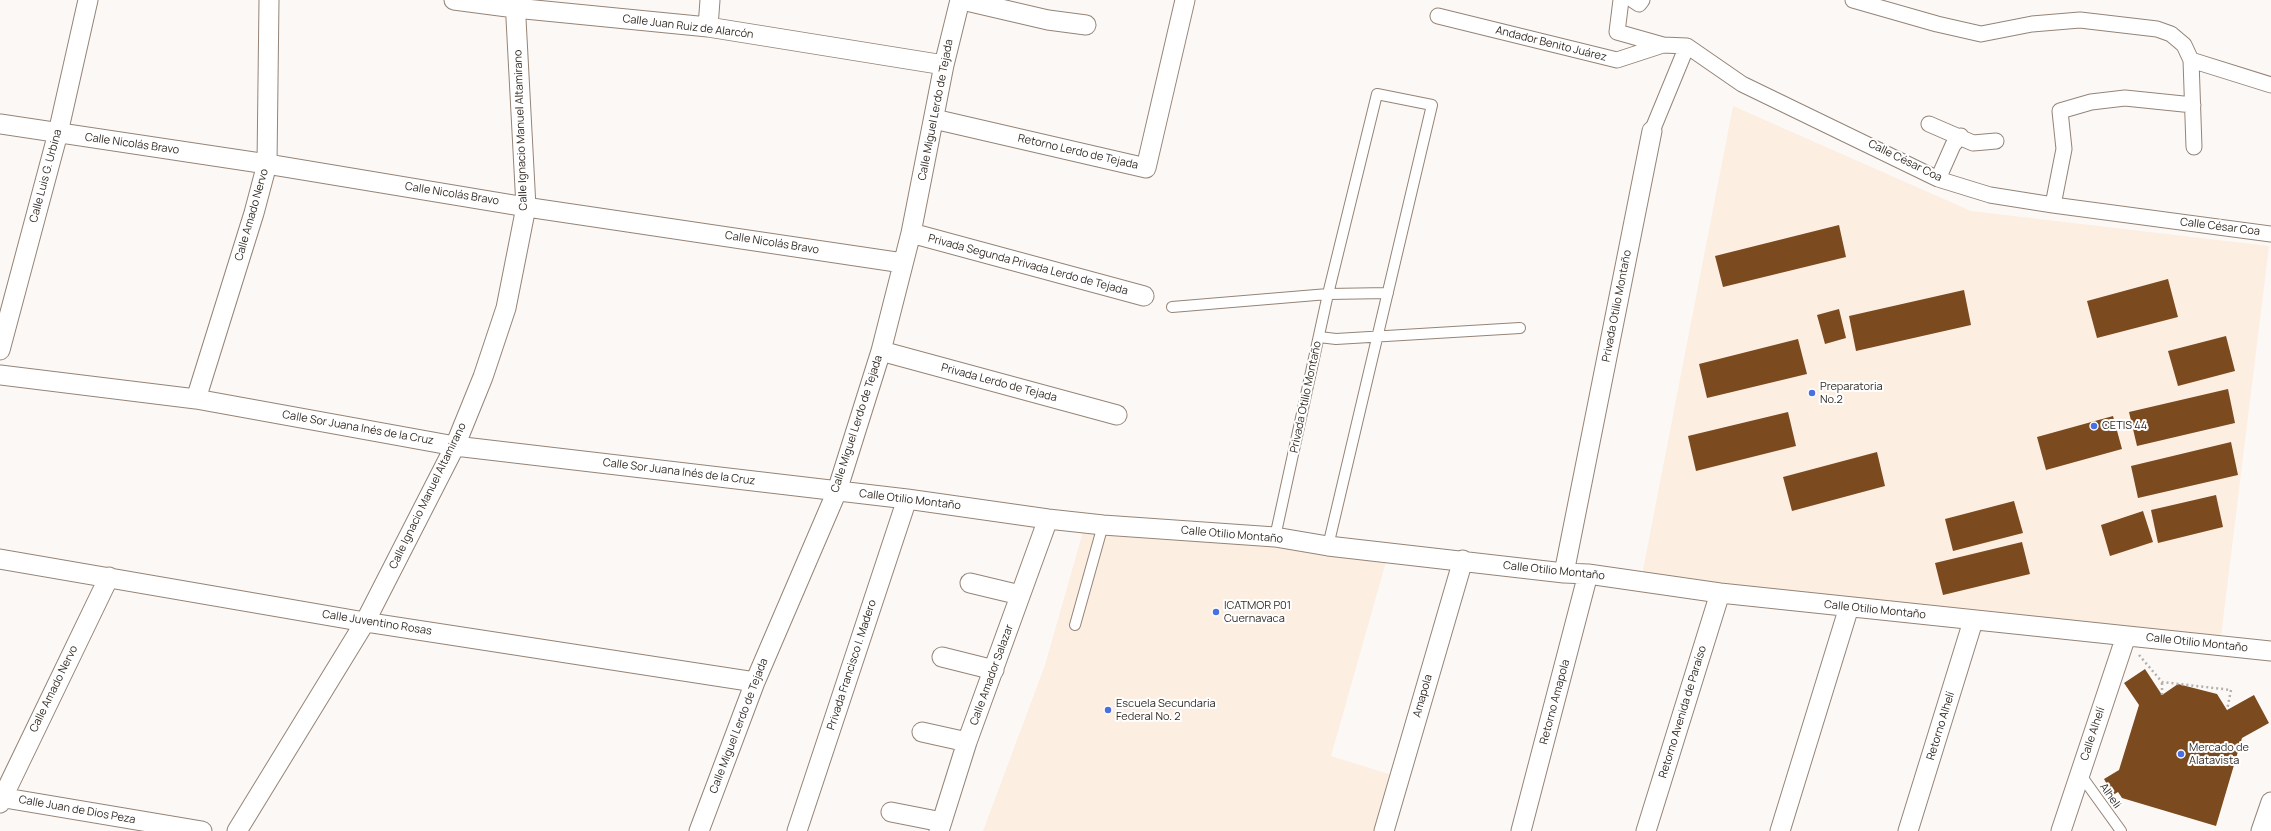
<!DOCTYPE html>
<meta charset="utf-8">
<style>
body{margin:0}
canvas{display:block;background:#fcf8f5}
</style>
<canvas width="2271" height="831"></canvas>
<script>
const context = document.querySelector('canvas').getContext('2d');
context.lineJoin = 'round';
function fillPath(path, color) {
  context.fillStyle = color;
  context.fill(path, 'evenodd');
}
function poly(rows) {
  const path = new Path2D();
  for (const r of rows) {
    path.moveTo(r[0], r[1]);
    for (let i = 2; i < r.length; i += 2) path.lineTo(r[i], r[i + 1]);
  }
  return path;
}
function strokePath(path, color, width, dash) {
  context.strokeStyle = color;
  context.lineWidth = width;
  context.lineCap = dash ? 'butt' : 'round';
  context.setLineDash(dash || []);
  context.stroke(path);
}
function label(font, color, halo, rows, align = 'center') {
  context.font = font + ' Manrope,sans-serif';
  context.lineWidth = 4;
  context.setLineDash([]);
  context.textBaseline = 'middle';
  context.strokeStyle = halo;
  context.fillStyle = color;
  for (const [text, x, y, turn = 0] of rows) {
    context.save();
    context.translate(x, y);
    context.rotate((+turn || 0) * Math.PI / 180);
    context.textAlign = isNaN(turn) ? turn : align;
    if (halo) context.strokeText(text, 0, 0);
    context.fillText(text, 0, 0);
    context.restore();
  }
}
fillPath(poly([
 [1733,106,1971,211,2269,246,2221,636,1917,606,1642,575],
 [1084,528,1387,558,1331,756,1395,776,1377,831,983,831,1045,665]
]), '#fdeee2');
fillPath(poly([
 [1839,225,1846,257,1723,287,1715,256],
 [2168,279,2178,317,2097,338,2087,301],
 [1964,290,1971,325,1856,351,1849,316],
 [1839,309,1846,338,1825,344,1817,315],
 [2226,336,2235,371,2178,386,2168,351],
 [1798,339,1807,374,1707,398,1699,364],
 [2228,389,2235,423,2137,446,2129,412],
 [1788,412,1796,446,1696,471,1688,436],
 [2113,416,2122,449,2046,470,2037,437],
 [2231,442,2238,475,2138,498,2131,466],
 [1877,452,1885,486,1792,511,1783,477],
 [2216,495,2223,527,2158,543,2151,510],
 [2014,501,2023,533,1953,551,1945,519],
 [2143,511,2153,542,2110,556,2101,525],
 [2022,542,2030,574,1943,595,1935,563],
 [2145,669,2162,695,2178,684,2217,694,2227,710,2254,695,2269,723,2242,738,2216,826,2122,798,2118,792,2113,795,2104,779,2119,770,2139,705,2124,683]
]), '#7c4a1f');
const service = poly([
 [1172,307,1328,294,1388,293],
 [1319,337,1336,339,1520,328],
 [1275,537,1328,294,1377,94,1432,105,1328,546],
 [1075,625,1103,525],
 [2080,774,2121,831]
]);
const pedestrian = poly([
 [1621,0,1617,32,1663,45,1687,46,1742,84,1938,179,1990,195,2053,205,2271,234],
 [1633,0,1639,4,1642,0],
 [1853,0,1937,24,1981,34,2032,24,2080,20,2157,29,2171,34,2184,45,2191,60,2271,85],
 [1438,16,1617,60,1663,45],
 [2191,60,2194,147],
 [1929,124,1973,143,1996,141],
 [1652,131,1687,46],
 [1938,179,1953,145,1961,136],
 [2053,205,2064,149,2060,111,2091,102,2125,98,2193,105]
]);
const minor = poly([
 [454,0,515,8,708,27,944,65],
 [962,0,1048,20,1086,25],
 [708,27,710,0],
 [934,119,1146,168,1185,0],
 [0,124,267,164,526,207,903,263],
 [911,233,1144,296],
 [0,350,58,133,88,0],
 [881,351,1117,415],
 [0,375,196,399,455,446,907,499,1048,519,1103,525,1275,537,1328,546,1564,573,1588,574,1720,593,2271,651],
 [196,399,254,213,267,164,269,0],
 [0,559,365,622,755,682],
 [1564,573,1652,131],
 [970,583,1020,595],
 [942,657,994,670],
 [922,732,967,742],
 [0,797,202,831],
 [0,803,109,577],
 [891,812,942,822],
 [237,831,365,622,455,446,483,377,506,308,526,207,515,0],
 [699,831,755,682,837,491,881,351,911,233,944,65,960,0],
 [797,831,907,499],
 [939,831,967,742,1048,519],
 [1384,831,1463,560],
 [1521,831,1588,574],
 [1646,831,1720,593],
 [1780,831,1849,607],
 [1908,831,1973,621],
 [2061,831,2126,636],
 [2261,831,2271,802]
]);
strokePath(service, '#958477', 12);
strokePath(pedestrian, '#958477', 17);
strokePath(minor, '#958477', 21);
strokePath(poly([
 [2139,655,2162,682,2231,690,2227,710],
 [2162,695,2162,682]
]), '#b5b0ac', 2.5, [2, 3]);
strokePath(service, '#fff', 10);
strokePath(pedestrian, '#fff', 15);
strokePath(minor, '#fff', 19);
for (const [x, y, r, color] of [
 [1812,393,4,"#4870e3"],
 [2094,426,4,"#4870e3"],
 [1216,612,4,"#4870e3"],
 [1108,710,4,"#4870e3"],
 [2181,754,4,"#4870e3"]
]) {
  const dot = new Path2D();
  dot.arc(x, y, r, 0, 2 * Math.PI);
  context.fillStyle = color;
  context.fill(dot);
  strokePath(dot, '#fff', 1.5);
}
label('11px', '#332c26', '#fff', [
 ["Calle Juan Ruiz de Alarcón",688,27,7],
 ["Andador Benito Juárez",1551,44,14],
 ["Calle Miguel Lerdo de Tejada",936,110,-79],
 ["Calle Ignacio Manuel Altamirano",521,130,-92],
 ["Calle Nicolás Bravo",132,144,8],
 ["Retorno Lerdo de Tejada",1078,152,13],
 ["Calle César Coa",1905,161,26],
 ["Calle Luis G. Urbina",46,176,-75],
 ["Calle Nicolás Bravo",452,194,9],
 ["Calle Amado Nervo",252,215,-74],
 ["Calle César Coa",2220,227,7],
 ["Calle Nicolás Bravo",772,243,9],
 ["Privada Segunda Privada Lerdo de Tejada",1028,265,15],
 ["Privada Otilio Montaño",1617,306,-79],
 ["Privada Lerdo de Tejada",999,383,15],
 ["Privada Otilio Montaño",1306,397,-78],
 ["Calle Miguel Lerdo de Tejada",857,424,-72],
 ["Calle Sor Juana Inés de la Cruz",358,428,10],
 ["Calle Sor Juana Inés de la Cruz",679,472,7],
 ["Calle Ignacio Manuel Altamirano",428,496,-64],
 ["Calle Otilio Montaño",910,500,7],
 ["Calle Otilio Montaño",1232,535,5],
 ["Calle Otilio Montaño",1554,571,6],
 ["Calle Otilio Montaño",1875,610,6],
 ["Calle Juventino Rosas",377,623,9],
 ["Calle Otilio Montaño",2197,643,6],
 ["Privada Francisco I. Madero",852,665,-72],
 ["Calle Amador Salazar",992,675,-70],
 ["Calle Amado Nervo",54,689,-64],
 ["Amapola",1423,696,-74],
 ["Retorno Amapola",1555,702,-75],
 ["Retorno Avenida de Paraíso",1683,712,-73],
 ["Calle Miguel Lerdo de Tejada",739,726,-69],
 ["Retorno Alhelí",1941,726,-73],
 ["Calle Alhelí",2093,734,-72],
 ["Alheli",2110,796,55],
 ["Calle Juan de Dios Peza",77,810,10]
]);
label('11px', '#332c26', '#fff', [
 ["Preparatoria",1820,387],
 ["No.2",1820,400],
 ["CETIS 44",2102,426],
 ["ICATMOR P01",1224,606],
 ["Cuernavaca",1224,619],
 ["Escuela Secundaria",1116,704],
 ["Federal No. 2",1116,717],
 ["Mercado de",2189,748],
 ["Alatavista",2189,761]
], 'left');
</script>
